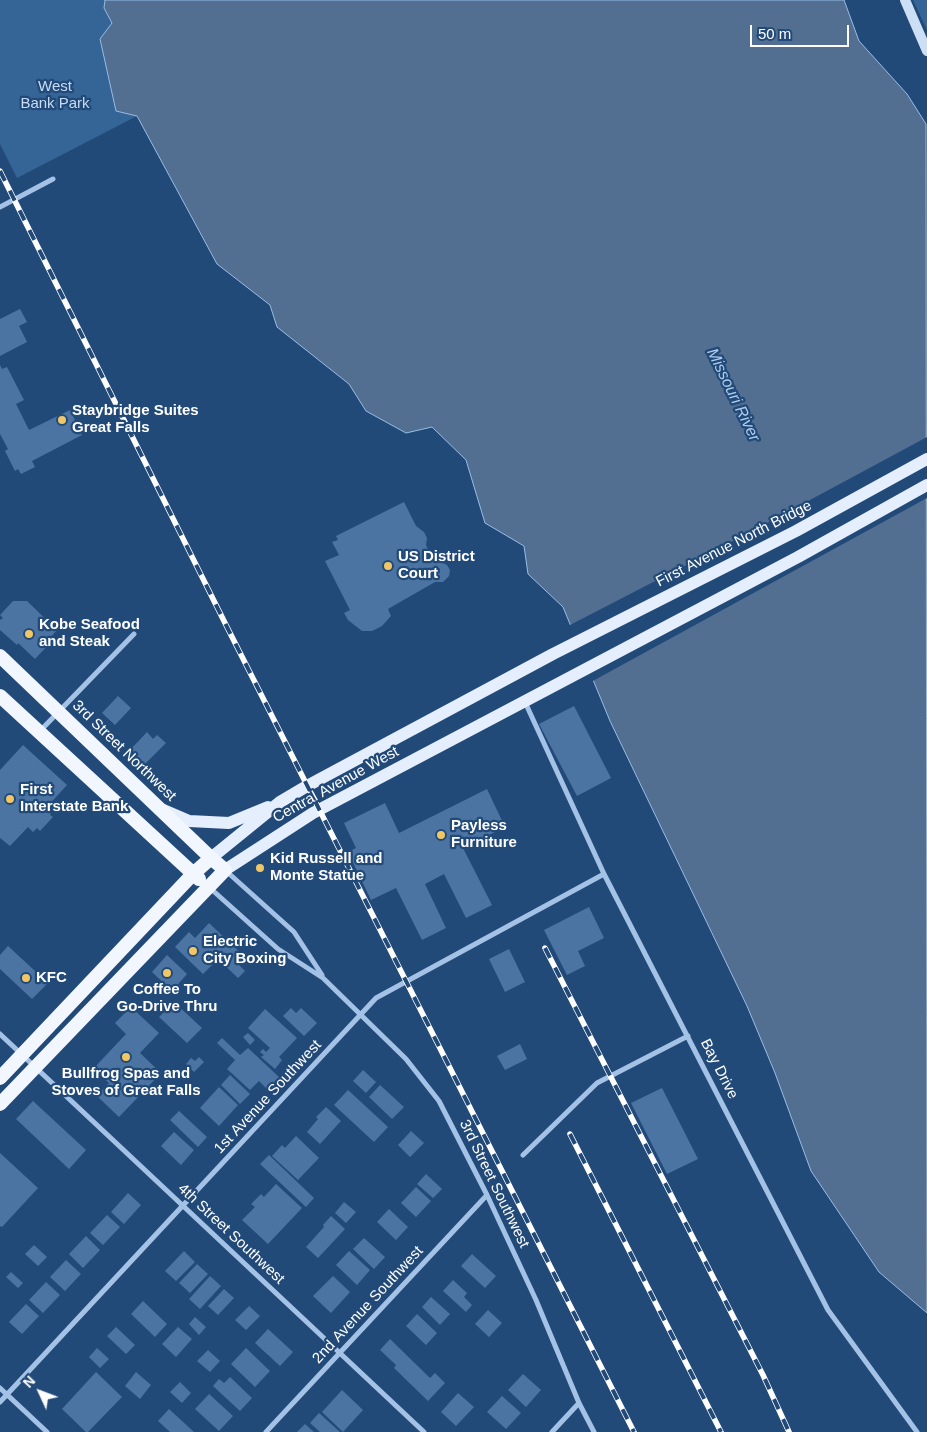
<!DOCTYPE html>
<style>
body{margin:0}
#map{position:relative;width:927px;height:1432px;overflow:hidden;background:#224a79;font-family:Helvetica,sans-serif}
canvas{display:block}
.north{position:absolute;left:15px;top:1367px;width:50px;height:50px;-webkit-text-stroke:4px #224a79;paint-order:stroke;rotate:313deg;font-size:14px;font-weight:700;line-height:20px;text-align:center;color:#fff}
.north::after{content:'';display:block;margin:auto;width:18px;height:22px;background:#fff;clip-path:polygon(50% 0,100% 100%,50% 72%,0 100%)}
.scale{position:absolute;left:750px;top:25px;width:99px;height:22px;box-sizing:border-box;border:2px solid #fff;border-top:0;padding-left:6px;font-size:15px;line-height:18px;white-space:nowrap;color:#fff;-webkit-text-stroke:4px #224a79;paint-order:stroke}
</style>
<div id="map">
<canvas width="927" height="1432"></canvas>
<div class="north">N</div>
<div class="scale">50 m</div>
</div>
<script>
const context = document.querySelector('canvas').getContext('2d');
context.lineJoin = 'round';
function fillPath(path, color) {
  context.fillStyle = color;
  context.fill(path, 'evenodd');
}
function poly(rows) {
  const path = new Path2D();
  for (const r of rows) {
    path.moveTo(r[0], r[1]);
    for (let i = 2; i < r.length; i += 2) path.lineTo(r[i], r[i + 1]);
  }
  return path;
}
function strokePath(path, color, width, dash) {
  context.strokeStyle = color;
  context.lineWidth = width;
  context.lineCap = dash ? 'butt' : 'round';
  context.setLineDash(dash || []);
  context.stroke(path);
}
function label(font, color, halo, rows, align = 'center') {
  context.font = font + ' Helvetica,sans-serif';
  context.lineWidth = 4.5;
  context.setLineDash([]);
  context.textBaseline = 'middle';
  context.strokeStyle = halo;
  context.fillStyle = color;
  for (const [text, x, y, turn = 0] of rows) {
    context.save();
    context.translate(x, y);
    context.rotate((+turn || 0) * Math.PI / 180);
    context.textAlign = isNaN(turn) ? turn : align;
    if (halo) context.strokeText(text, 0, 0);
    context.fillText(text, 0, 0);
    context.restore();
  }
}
fillPath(poly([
 [0,0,105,0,104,8,112,23,100,39,116,111,137,116,17,178,0,144],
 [913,0,927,0,927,30]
]), '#356497');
const water = poly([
 [105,0,844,0,859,41,907,94,926,124,927,1313,879,1272,811,1171,775,1073,747,1006,610,721,563,607,528,574,524,546,485,523,466,460,432,427,406,433,366,411,349,384,277,327,270,305,217,264,137,116,116,111,100,39,112,23,104,8,105,0]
]);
fillPath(water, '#526f92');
strokePath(water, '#98bde6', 1);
fillPath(poly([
 [927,437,927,498,591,682,568,626,758,528]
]), '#224a79');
fillPath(poly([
 [20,309,27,322,19,326,27,342,0,356,0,319],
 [0,365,2,369,7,367,24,400,16,404,29,430,70,410,82,435,32,461,35,467,21,474,18,469,15,471,5,451,8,449,0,434],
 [404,502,416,526,424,532,427,538,426,545,434,563,441,562,447,565,450,570,449,576,443,582,435,582,388,609,391,616,382,626,372,631,362,631,348,620,344,613,350,610,325,561,339,555,332,542,338,540,336,536],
 [13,601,27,601,57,630,49,639,52,641,35,659,18,643,17,645,0,630,0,620,3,618,0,615],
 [118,696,131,708,115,725,102,713],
 [574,706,611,778,577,796,539,724],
 [147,732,153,739,157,735,166,743,145,764,130,750],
 [23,745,67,785,46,808,51,813,50,815,53,817,40,831,37,828,33,832,28,827,10,846,0,838,0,770],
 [487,789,505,827,463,848,492,905,466,918,444,874,425,884,446,928,422,940,396,888,371,900,348,852,356,848,344,823,385,803,399,833],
 [589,907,604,938,578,951,585,966,567,975,544,930],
 [209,923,245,957,238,964,245,971,238,978,218,959,203,974,175,947,189,932,195,938],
 [8,946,48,983,32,999,0,969,0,955],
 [509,949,525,982,505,992,489,959],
 [167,955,187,974,172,991,152,972],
 [174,1002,202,1028,187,1043,159,1017],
 [131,1007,159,1033,140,1053,161,1073,119,1117,97,1096,109,1083,93,1069,126,1034,115,1023],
 [291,1008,296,1013,301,1008,317,1023,304,1036,283,1016],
 [265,1009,297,1038,279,1057,282,1060,275,1069,261,1057,264,1055,260,1052,263,1049,266,1052,270,1048,248,1028],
 [248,1033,255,1040,250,1045,243,1037],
 [222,1038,240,1055,248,1048,279,1077,267,1089,259,1081,250,1090,227,1069,235,1060,217,1043],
 [520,1044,527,1059,505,1070,497,1056],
 [199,1057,204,1062,194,1072,186,1064,191,1058,195,1061],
 [363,1070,376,1082,366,1093,353,1081],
 [230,1075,250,1094,240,1104,221,1085],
 [380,1085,404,1107,392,1119,369,1097],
 [219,1087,238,1105,219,1126,200,1108],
 [662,1088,698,1159,667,1174,631,1103],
 [348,1090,388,1127,374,1142,334,1105],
 [33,1101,86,1150,69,1169,16,1119],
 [326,1107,341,1121,320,1144,307,1132,318,1119,316,1117],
 [179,1111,207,1137,198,1147,170,1120],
 [411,1131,424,1143,410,1157,398,1145],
 [174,1132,194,1150,181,1165,161,1146],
 [296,1136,319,1158,298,1180,272,1156,282,1145,285,1148],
 [0,1153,38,1188,2,1227,0,1226],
 [269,1155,314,1198,306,1207,260,1164],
 [426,1174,442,1189,433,1198,417,1184],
 [276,1184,302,1208,268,1244,242,1220,255,1207,251,1204,261,1194,264,1197],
 [416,1187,431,1201,416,1217,401,1203],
 [128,1193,141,1205,124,1224,111,1212],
 [344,1202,356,1212,346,1223,335,1213],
 [389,1209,408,1227,396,1240,377,1222],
 [107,1215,120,1227,103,1245,90,1233],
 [331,1216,345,1229,318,1258,306,1247,324,1227,323,1225],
 [86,1236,100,1250,83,1268,69,1254],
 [364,1238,385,1257,374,1269,353,1249],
 [34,1245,47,1257,38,1266,25,1254],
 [184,1251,195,1262,176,1281,165,1271],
 [349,1251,370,1270,357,1285,336,1265],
 [472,1254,496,1276,485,1288,461,1266],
 [66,1260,81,1274,65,1291,50,1277],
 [197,1264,208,1274,190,1293,179,1283],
 [11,1272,23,1283,18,1288,6,1277],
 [210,1276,221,1286,200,1309,189,1299],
 [333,1276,350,1292,331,1313,313,1296],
 [453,1280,467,1293,464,1297,472,1305,466,1312,443,1291],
 [46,1282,60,1295,43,1313,29,1300],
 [224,1289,234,1298,218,1315,208,1306],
 [431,1297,450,1314,440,1325,422,1307],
 [143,1301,167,1324,155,1337,131,1314],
 [26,1304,39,1316,22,1334,9,1322],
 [249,1306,260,1316,246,1330,235,1320],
 [488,1310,502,1323,489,1337,475,1324],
 [417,1314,437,1333,426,1345,406,1326],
 [195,1317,206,1327,199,1335,189,1324],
 [116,1327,135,1345,126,1354,107,1336],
 [178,1327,192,1339,176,1357,162,1344],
 [268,1329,293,1352,280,1366,255,1343],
 [390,1339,430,1378,435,1373,445,1383,428,1401,394,1368,396,1365,380,1350],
 [97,1348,109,1359,100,1368,89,1357],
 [246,1348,270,1371,255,1387,231,1364],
 [208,1350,220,1361,210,1372,197,1361],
 [96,1372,122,1397,88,1432,86,1432,62,1409],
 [136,1372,151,1385,140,1399,125,1386],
 [523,1374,541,1390,526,1407,508,1390],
 [230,1377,252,1398,240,1411,213,1386,219,1379,224,1383],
 [180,1382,191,1393,182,1403,170,1392],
 [342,1390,363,1410,343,1432,322,1412],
 [458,1393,474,1407,456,1426,441,1412],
 [209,1394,233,1416,219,1431,195,1409],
 [502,1396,521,1413,506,1429,487,1412],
 [169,1409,194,1432,170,1432,158,1421],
 [319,1413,340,1432,320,1432,310,1423],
 [305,1424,314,1432,297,1432]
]), '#4b74a3');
strokePath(poly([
 [0,207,53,179],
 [525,702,604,874,828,1310,917,1432],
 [40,731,134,634],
 [225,870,294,932,322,975],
 [210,888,278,949,323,978,406,1059,439,1101,487,1195,536,1300,579,1403,594,1432],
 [0,1034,424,1432],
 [523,1155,597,1083,688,1036],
 [0,1388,47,1432],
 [0,1402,376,998,604,874],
 [266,1432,487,1195],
 [552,1432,579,1403]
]), '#a4c2e5', 5);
strokePath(poly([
 [905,0,927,51]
]), '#cddff4', 10);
strokePath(poly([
 [161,809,189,821,229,823,268,807],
 [211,858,280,802,307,786,553,654,796,531,927,459],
 [225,870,313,813,798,557,927,485]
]), '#e4eefc', 12);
strokePath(poly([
 [0,656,211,858,225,870,0,1104],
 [0,696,199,879],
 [0,1078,193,874,211,858]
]), '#f2f6fe', 14);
const rail = poly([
 [0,171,227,627,634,1432],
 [545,948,763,1375,789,1432],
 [570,1134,721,1432]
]);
strokePath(rail, '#fff', 5.5);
strokePath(rail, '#224a79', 4, [11]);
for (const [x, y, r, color] of [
 [62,420,5,"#f0c666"],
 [388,566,5,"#f0c666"],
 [29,634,5,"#f0c666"],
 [10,799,5,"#f0c666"],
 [441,835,5,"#f0c666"],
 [260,868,5,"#f0c666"],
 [193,951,5,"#f0c666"],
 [167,973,5,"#f0c666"],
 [26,978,5,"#f0c666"],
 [126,1057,5,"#f0c666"]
]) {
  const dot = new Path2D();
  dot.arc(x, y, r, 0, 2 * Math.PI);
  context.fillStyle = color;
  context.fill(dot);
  strokePath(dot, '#224a79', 2);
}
label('15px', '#c7dcf4', '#224a79', [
 ["West",55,87],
 ["Bank Park",55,104]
]);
label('bold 15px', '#fff', '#224a79', [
 ["Staybridge Suites",72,411],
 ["Great Falls",72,428],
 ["US District",398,557],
 ["Court",398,574],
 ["Kobe Seafood",39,625],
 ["and Steak",39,642],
 ["First",20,790],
 ["Interstate Bank",20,807],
 ["Payless",451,826],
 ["Furniture",451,843],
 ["Kid Russell and",270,859],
 ["Monte Statue",270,876],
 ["Electric",203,942],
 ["City Boxing",203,959],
 ["KFC",36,978],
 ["Coffee To",167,990,"center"],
 ["Go-Drive Thru",167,1007,"center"],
 ["Bullfrog Spas and",126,1074,"center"],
 ["Stoves of Great Falls",126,1091,"center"]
], 'left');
label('15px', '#fff', '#224a79', [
 ["First Avenue North Bridge",734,544,-27],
 ["3rd Street Northwest",124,751,44],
 ["Central Avenue West",336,785,-29],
 ["Bay Drive",719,1069,63],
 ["1st Avenue Southwest",268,1097,-47],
 ["3rd Street Southwest",494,1184,64],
 ["4th Street Southwest",231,1234,43],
 ["2nd Avenue Southwest",368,1305,-47]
]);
label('italic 16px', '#afcced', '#224a79', [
 ["Missouri River",733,395,64]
]);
</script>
